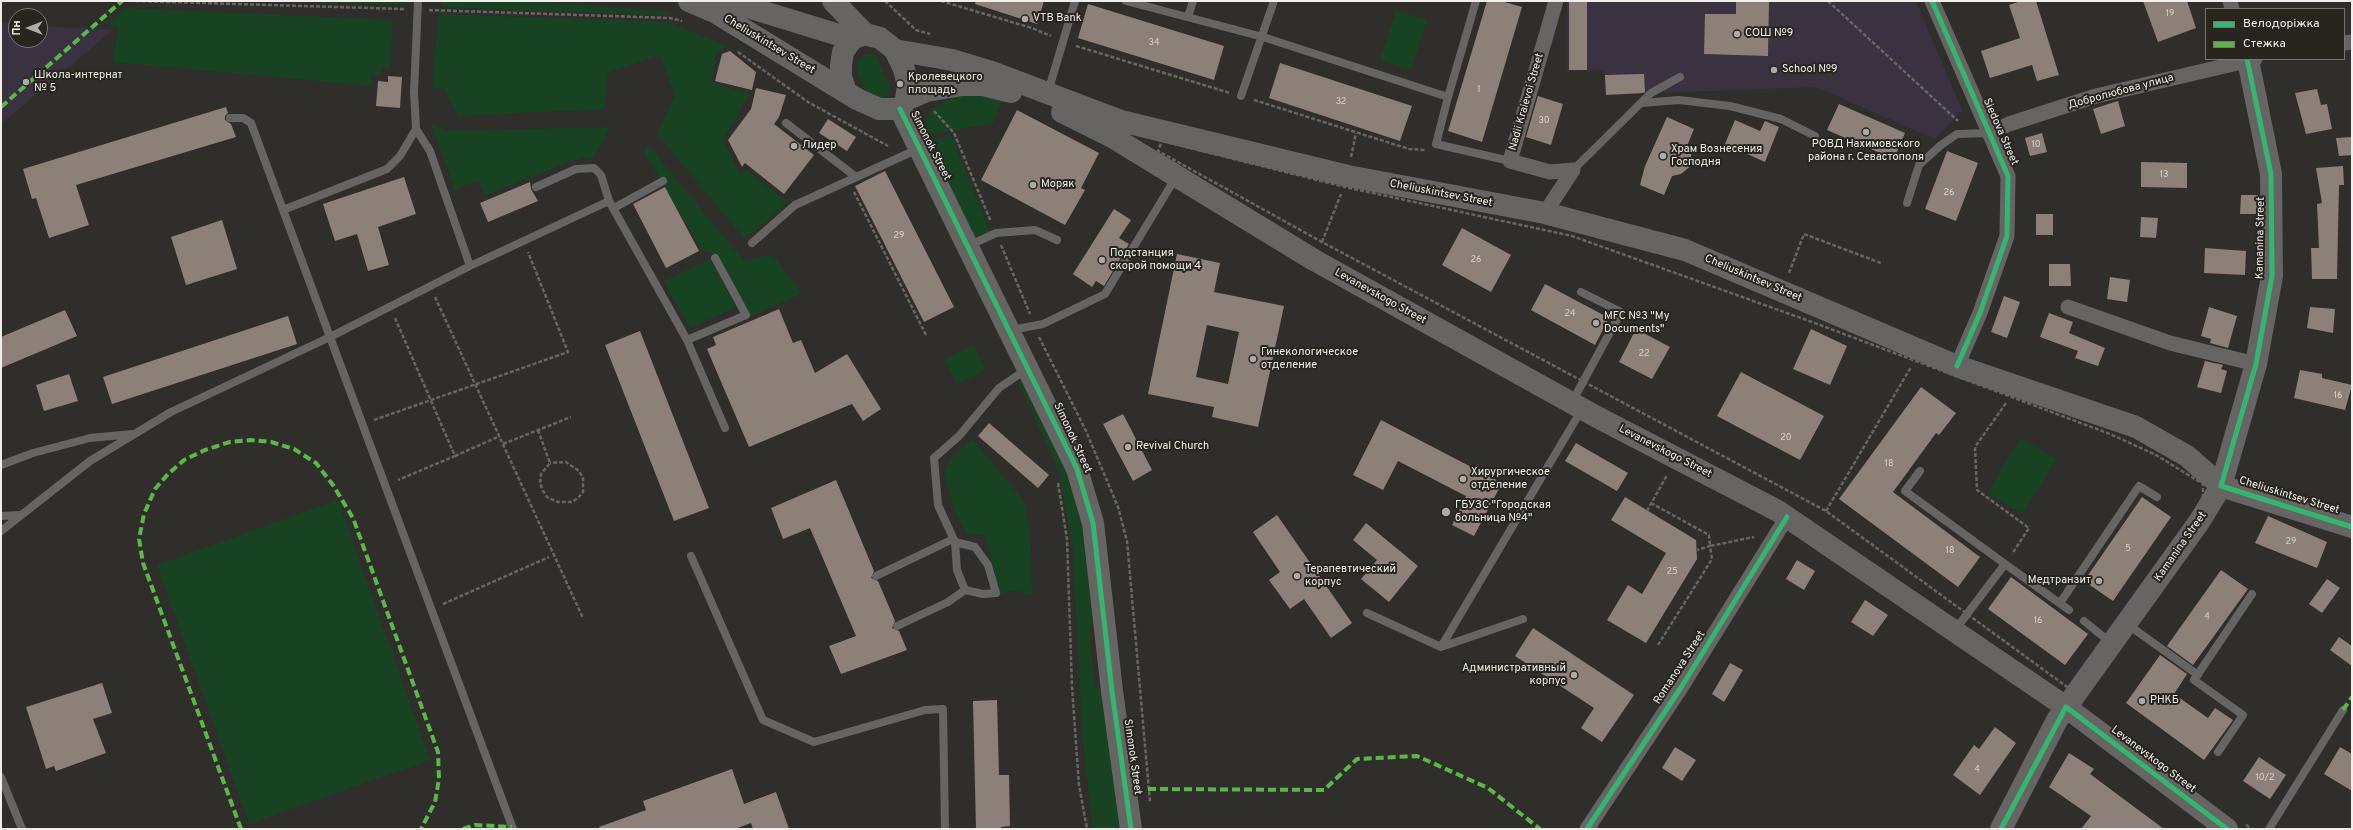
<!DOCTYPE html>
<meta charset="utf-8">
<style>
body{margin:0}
#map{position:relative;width:2353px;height:830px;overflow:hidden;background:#302e2a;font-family:Overpass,sans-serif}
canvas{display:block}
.frame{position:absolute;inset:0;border:2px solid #f1efeb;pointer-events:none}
.legend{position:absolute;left:2205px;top:8px;width:140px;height:52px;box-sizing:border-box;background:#28251f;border:1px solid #787671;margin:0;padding:5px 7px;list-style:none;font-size:12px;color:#f1efeb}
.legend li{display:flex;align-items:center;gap:8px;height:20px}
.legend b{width:20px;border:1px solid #787671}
.north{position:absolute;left:8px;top:8px;width:40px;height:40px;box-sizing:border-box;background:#28251f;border:1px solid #787671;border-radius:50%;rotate:270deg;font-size:11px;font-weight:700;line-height:16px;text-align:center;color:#f1efeb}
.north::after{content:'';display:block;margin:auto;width:14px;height:18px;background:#adaba7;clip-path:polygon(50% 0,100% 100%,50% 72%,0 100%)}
</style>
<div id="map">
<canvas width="2353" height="830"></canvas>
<div class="frame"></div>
<ul class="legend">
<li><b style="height:5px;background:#33b770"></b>Велодоріжка</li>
<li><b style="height:5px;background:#58b947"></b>Стежка</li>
</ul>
<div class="north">Пн</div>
</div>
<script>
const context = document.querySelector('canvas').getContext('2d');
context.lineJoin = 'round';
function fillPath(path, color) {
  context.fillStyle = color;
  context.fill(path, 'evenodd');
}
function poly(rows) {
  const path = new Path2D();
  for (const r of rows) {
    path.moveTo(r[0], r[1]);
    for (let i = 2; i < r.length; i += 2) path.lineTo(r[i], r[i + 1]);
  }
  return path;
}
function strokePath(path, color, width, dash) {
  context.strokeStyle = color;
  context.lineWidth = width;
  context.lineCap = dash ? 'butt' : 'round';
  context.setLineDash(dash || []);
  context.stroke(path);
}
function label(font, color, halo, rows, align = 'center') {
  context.font = font + ' Overpass,sans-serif';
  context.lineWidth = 4;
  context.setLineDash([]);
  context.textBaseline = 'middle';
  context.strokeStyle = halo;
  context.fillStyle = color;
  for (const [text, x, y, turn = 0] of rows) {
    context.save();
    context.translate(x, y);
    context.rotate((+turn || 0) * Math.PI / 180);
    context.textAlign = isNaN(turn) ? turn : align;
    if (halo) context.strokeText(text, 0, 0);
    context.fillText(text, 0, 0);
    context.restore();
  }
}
fillPath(poly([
 [1567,1,1916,1,1962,110,1935,139,1816,87,1605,95,1604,70,1567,71],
 [1,23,16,24,16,40,40,40,40,26,113,30,1,124]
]), '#3a3240');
fillPath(poly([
 [275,1,401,1,404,5],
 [441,1,530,1,675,12,667,15,441,7],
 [125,8,393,20,390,68,381,66,381,74,371,75,372,86,113,62,118,26,107,25],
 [1396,10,1427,20,1411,70,1380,60],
 [439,14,670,22,727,47,717,51,711,82,749,94,723,141,739,173,747,170,787,203,745,239,657,134,675,94,659,55,607,73,604,109,458,116,445,89,432,88],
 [866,54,875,55,890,87,888,95,883,98,879,99,869,96,856,70,858,60],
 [962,95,989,97,1002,101,993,123,926,135,925,128,927,118,933,109,950,98],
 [431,123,445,131,611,127,592,159,583,157,485,195,479,180,455,190],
 [952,136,990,232,971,239,929,140],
 [648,145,744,261,772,254,802,294,750,316,717,255,702,250,644,152],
 [710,259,736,307,690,328,664,281],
 [974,345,986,370,957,384,945,359],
 [1027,376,1074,470,1102,627,1089,629,1095,689,1108,686,1126,829,1093,829,1082,733,1073,549,1059,471,1018,382],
 [2020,438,2056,459,2023,514,1988,493],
 [972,439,1024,501,1030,536,1032,596,1016,590,1000,594,985,536,966,533,955,512,944,474,951,459],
 [338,500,430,760,249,824,157,565]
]), '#174323');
fillPath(poly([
 [976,1,1044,1,1037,24,975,4],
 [1487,1,1501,1,1522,7,1482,142,1448,131],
 [1569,1,1587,1,1587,70,1569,70],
 [1736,1,1769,1,1768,56,1704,54,1705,14,1736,14],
 [2021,1,2036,1,2059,75,2037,81,2032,65,1990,78,1981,51,2020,38,2009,5],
 [2143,1,2187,1,2196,28,2158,42],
 [1088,4,1224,46,1214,80,1078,38],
 [730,51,756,72,752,90,715,81,722,54],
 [1280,63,1412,106,1400,141,1269,98],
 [1644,74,1645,92,1643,93,1606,95,1605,75],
 [388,76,402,77,400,108,376,106,378,81,388,82],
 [756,88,786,95,779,117,774,124,814,155,784,194,745,163,742,167,728,140,751,109],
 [2317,89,2321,105,2327,104,2332,129,2306,134,2295,93],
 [1538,96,1563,104,1551,145,1526,137],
 [2118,101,2125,126,2101,134,2093,109],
 [1839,104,1905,133,1894,159,1827,130],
 [226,107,228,113,225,116,225,120,231,124,236,137,76,185,89,225,49,238,36,198,32,199,23,169],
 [1017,110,1099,153,1081,188,1085,190,1065,225,981,180],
 [1667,117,1694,129,1687,146,1691,154,1692,165,1681,174,1672,176,1664,195,1640,185,1645,166],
 [828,119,856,137,847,151,819,133],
 [1735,120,1760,131,1765,121,1779,127,1765,162,1725,144],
 [2042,133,2047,152,2030,156,2025,138],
 [2352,137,2352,155,2339,156,2336,138],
 [1947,151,1978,163,1956,221,1925,209],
 [2141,162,2187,163,2187,188,2141,187],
 [2343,166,2344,185,2339,185,2337,279,2312,279,2311,248,2319,248,2317,204,2322,203,2316,168],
 [885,171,954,307,924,322,855,186],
 [404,177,416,214,378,227,389,265,368,271,357,234,335,241,323,204],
 [530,182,531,189,538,201,488,222,480,203],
 [665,187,699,251,666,268,633,204],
 [2241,195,2258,195,2257,214,2240,214],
 [1114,209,1131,220,1119,238,1129,244,1104,286,1096,281,1092,287,1073,274],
 [2036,214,2053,214,2053,235,2036,235],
 [2141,217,2158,218,2156,238,2140,237],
 [222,220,237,269,186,285,171,237],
 [1462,228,1511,255,1491,292,1442,265],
 [2205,248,2246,251,2245,275,2204,273],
 [1177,254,1220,263,1214,292,1284,306,1258,427,1212,417,1214,407,1148,394],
 [1207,325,1239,332,1228,384,1196,377],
 [2049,264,2070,264,2071,286,2049,286],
 [2110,277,2130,280,2127,302,2107,299],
 [1545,284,1609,318,1595,345,1531,310],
 [2004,296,2020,302,2007,338,1991,332],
 [2209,307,2237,316,2228,348,2210,343,2211,339,2201,336],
 [2310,307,2335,309,2333,333,2307,328],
 [779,309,793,343,801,340,815,373,847,354,881,409,863,421,852,404,749,447,707,349,716,345,713,337],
 [65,310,77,336,1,368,1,337],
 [2049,313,2073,322,2069,333,2105,348,2098,366,2075,358,2078,351,2040,337],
 [288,316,297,344,112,404,103,377],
 [1636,329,1670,347,1652,379,1619,362],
 [1811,329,1847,346,1830,385,1793,369],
 [640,331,709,508,674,521,605,345],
 [2205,361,2223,365,2221,369,2227,371,2221,393,2197,387],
 [2300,370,2322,374,2322,378,2352,385,2345,410,2294,398],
 [1741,372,1824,416,1800,460,1717,416],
 [69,374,78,401,44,411,36,385],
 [1921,387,1956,413,1939,435,1936,433,1893,492,1980,557,1958,587,1839,499],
 [1123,414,1152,470,1133,481,1103,424],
 [1381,420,1502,483,1474,536,1452,525,1466,496,1398,461,1383,490,1353,475],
 [989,423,1049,475,1038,488,978,436],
 [1576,443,1628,473,1617,491,1565,461],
 [836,480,874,571,871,578,878,581,895,621,892,628,899,631,907,650,841,674,829,646,856,636,810,528,783,539,771,508],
 [1625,497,1696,540,1697,559,1646,643,1607,620,1628,585,1642,594,1666,553,1611,520],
 [2142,497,2171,517,2113,601,2084,581],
 [1277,515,1352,623,1331,638,1304,599,1290,609,1269,580,1280,572,1253,532],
 [2268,516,2327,542,2317,568,2255,543],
 [1366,523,1418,566,1389,602,1361,579,1377,560,1353,540],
 [1797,560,1815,571,1804,590,1786,579],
 [2221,570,2248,589,2193,665,2167,646],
 [2011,577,2088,634,2065,665,1988,609],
 [2327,579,2340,588,2322,613,2309,604],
 [1865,600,1888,615,1873,636,1851,622],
 [1533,628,1634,695,1602,742,1581,728,1594,708,1515,656],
 [2339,637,2352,646,2352,666,2330,650],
 [2160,655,2187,674,2174,694,2208,718,2215,708,2233,720,2204,760,2126,703],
 [1730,663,1743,670,1724,702,1712,694],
 [102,683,112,713,93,719,106,753,56,771,54,766,46,769,26,707],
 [997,700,999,775,1009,775,1010,826,1001,827,1001,829,976,829,973,701],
 [1995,727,2016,743,1980,795,1953,775,1974,745,1979,749],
 [1675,747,1696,760,1682,781,1662,768],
 [2340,747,2352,754,2352,791,2324,774],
 [2069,753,2094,769,2090,774,2164,829,2081,829,2091,816,2049,787],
 [2259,757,2286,775,2270,799,2243,781],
 [732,769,744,804,776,792,789,829,753,829,751,823,735,829,599,829,599,827,646,810,643,801]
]), '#8d8078');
strokePath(poly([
 [136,1,404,9],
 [885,1,916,30,930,34],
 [941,1,1032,28,1051,36],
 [1828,1,1958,121],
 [429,10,670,18,682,21],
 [1076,46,1230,93],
 [738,52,808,102,888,146],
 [1254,100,1409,149,1425,150],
 [934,111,954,133,991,222],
 [1162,141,1345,187,1572,236,1812,322,2110,434,2156,455,2203,484,2203,501,2070,689,1826,511,1322,242,1158,151,1162,141],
 [1351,157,1356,133],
 [854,192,926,335],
 [1322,242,1341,194],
 [1001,245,1030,314],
 [1789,273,1804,234,1881,263],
 [435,297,583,618],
 [395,318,455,456,398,480],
 [1039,337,1086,431,1118,507,1127,541,1150,802],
 [2006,403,1975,447,1977,490,2029,528,2012,554],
 [374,420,568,352,528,252],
 [538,430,550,463,541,474,540,483,543,491,547,497,558,502,572,502,578,498,583,492,583,478,579,471,566,462,550,463],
 [503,444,571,417],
 [455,456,500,436],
 [1058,483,1067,539,1072,687,1079,785,1087,829],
 [1651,503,1709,535,1710,546,1754,537],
 [1647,511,1667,475],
 [1826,511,1911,367],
 [443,604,549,557],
 [1658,645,1712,559,1710,546,1697,550],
 [2246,825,2252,829]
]), '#676663', 2.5, [4, 2]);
strokePath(poly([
 [418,1,414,92,416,129,430,151,470,266,609,201,687,340,746,315,715,258],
 [1126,1,1263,37,1448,97,1436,144,1510,161],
 [1188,17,1193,1],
 [1048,92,1075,1],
 [1241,96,1274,1],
 [1448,97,1476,1],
 [1642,103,1679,100,1730,106,1781,119,1815,136],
 [230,118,243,118,251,123,283,210],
 [786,123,856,177],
 [1573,170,1651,93,1680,77],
 [536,187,576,169,594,168,601,175,609,201],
 [1907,203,1919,165,1941,145,1957,134,1989,133],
 [614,208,663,181],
 [752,243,795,205,918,149],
 [968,246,996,233,1035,230,1057,240],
 [470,266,330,337,513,829],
 [1011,330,1043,324,1105,294,1176,177],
 [687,340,725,428],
 [1572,402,1621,312,1581,292],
 [1,465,33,453,90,438,133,434],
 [1920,471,1905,491,2005,564,1955,630],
 [1,516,20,515],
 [1,531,90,461,171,412,330,337,283,210,387,169,400,156,416,129],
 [955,542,957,570,965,590,983,594,996,593,988,565,975,547,955,542,938,505,934,458,959,436,999,388,1027,369],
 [691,556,763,720,814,742,925,710,943,709,945,829],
 [2005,564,2069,610],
 [876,576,953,539],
 [2060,603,2139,486,2157,497],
 [1367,613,1441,647,1523,619],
 [2084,621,2111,643],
 [2127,624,2198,675],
 [897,626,948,602,965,590],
 [1441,647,1582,409],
 [2218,752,2243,715,2194,680,2252,594],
 [1,777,22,829],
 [2269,829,2343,710]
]), '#666563', 8);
strokePath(poly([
 [1932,1,2008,176,2007,236,1980,313,1957,366],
 [2230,1,2232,9],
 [2344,43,2352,42],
 [1989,133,2009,124,2096,96,2255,59],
 [1545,213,1573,170,1550,172,1510,161,1556,1],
 [2068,307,2170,343,2256,364],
 [1587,829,1682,686,1787,517]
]), '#666563', 15);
strokePath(poly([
 [689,1,715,12,857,99,879,109,900,109,906,100,908,85,904,69,895,50,880,38,865,34,852,39,843,52,841,65,841,77,846,92],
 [728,1,852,39],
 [833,1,865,34],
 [895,50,952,60,992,72,1121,121,1348,176,1545,213,1685,250,1957,366,2136,427,2187,456,2221,486,2352,527],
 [906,100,927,91,962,85,983,85,1011,92],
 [900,109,1077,469,1093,523,1112,691,1131,829],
 [1062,112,1114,138,1314,260,1597,417,1778,511,2066,707,2227,829],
 [2001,829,2057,720,2199,522,2221,486,2256,364,2272,276,2271,174,2248,60]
]), '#666563', 22);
strokePath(poly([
 [1,107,122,1],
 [2343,710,2352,697],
 [1148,789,1324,790,1357,759,1417,756,1488,788,1540,829],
 [241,829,143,563,139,539,144,514,155,489,168,474,184,460,205,450,230,442,251,440,271,442,294,449,316,463,333,485,353,518,438,752,439,779,435,802,421,829],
 [463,829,475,825,512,827]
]), '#58b947', 4, [8, 4]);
strokePath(poly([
 [1932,1,2008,176,2007,236,1980,313,1957,366],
 [2247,59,2271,174,2272,276,2256,364,2221,486,2352,527],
 [900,109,1077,469,1093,523,1112,691,1131,829],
 [1587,829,1682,686,1787,517],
 [2001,829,2066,707,2227,829]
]), '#33b770', 5);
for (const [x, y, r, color] of [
 [1025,19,4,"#adaba7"],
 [1737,34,4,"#adaba7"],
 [1774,70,4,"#adaba7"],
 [26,82,4,"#adaba7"],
 [900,84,4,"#adaba7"],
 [1866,132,4,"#adaba7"],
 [794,146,4,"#adaba7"],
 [1663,156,4,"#adaba7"],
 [1033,185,4,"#adaba7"],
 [1102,260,4,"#adaba7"],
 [1596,323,4,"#adaba7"],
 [1253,359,4,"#adaba7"],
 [1128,447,4,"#adaba7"],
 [1463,479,4,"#adaba7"],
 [1446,512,5,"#adaba7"],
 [1297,576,4,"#adaba7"],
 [2099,581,4,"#adaba7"],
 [1574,675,4,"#adaba7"],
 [2142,701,4,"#adaba7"]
]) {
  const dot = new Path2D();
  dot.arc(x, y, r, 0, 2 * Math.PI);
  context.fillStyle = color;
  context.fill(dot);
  strokePath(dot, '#28251f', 1.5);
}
label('9px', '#d8d3ce', null, [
 ["19",2170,14],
 ["34",1154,43],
 ["1",1479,90],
 ["32",1341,102],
 ["30",1544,121],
 ["10",2036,145],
 ["13",2164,175],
 ["26",1949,193],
 ["29",899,236],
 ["26",1476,260],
 ["24",1570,314],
 ["22",1644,354],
 ["16",2338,396],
 ["20",1786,438],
 ["18",1889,464],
 ["29",2291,542],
 ["5",2128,549],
 ["18",1950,551],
 ["25",1672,572],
 ["4",2207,617],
 ["16",2038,621],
 ["4",1977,770],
 ["10/2",2265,778]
]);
label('11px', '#f1efeb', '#28251f', [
 ["VTB Bank",1033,19],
 ["СОШ №9",1745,34],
 ["School №9",1782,70],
 ["Школа-интернат",34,76],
 ["№ 5",34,89],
 ["Кролевецкого",908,78],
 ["площадь",908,91],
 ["РОВД Нахимовского",1866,145,"center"],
 ["района г. Севастополя",1866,158,"center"],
 ["Лидер",802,146],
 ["Храм Вознесения",1671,150],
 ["Господня",1671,163],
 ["Моряк",1041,185],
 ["Подстанция",1110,254],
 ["скорой помощи 4",1110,267],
 ["MFC №3 \"My",1604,317],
 ["Documents\"",1604,330],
 ["Гинекологическое",1261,353],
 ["отделение",1261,366],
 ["Revival Church",1136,447],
 ["Хирургическое",1471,473],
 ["отделение",1471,486],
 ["ГБУЗС \"Городская",1455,506],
 ["больница №4\"",1455,519],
 ["Терапевтический",1305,570],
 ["корпус",1305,583],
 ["Медтранзит",2091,581,"right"],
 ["Административный",1566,669,"right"],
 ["корпус",1566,682,"right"],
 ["РНКБ",2150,701]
], 'left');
label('11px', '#f1efeb', '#28251f', [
 ["Cheliuskintsev Street",769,45,31],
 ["Добролюбова улица",2121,92,-15],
 ["Nadii Kraievoi Street",1527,102,-74],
 ["Siedova Street",2000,132,66],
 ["Simonok Street",930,146,63],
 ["Cheliuskintsev Street",1441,194,11],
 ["Kamanina Street",2261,238,-89],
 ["Cheliuskintsev Street",1753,279,23],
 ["Levanevskogo Street",1380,297,29],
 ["Simonok Street",1072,438,65],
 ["Levanevskogo Street",1665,452,27],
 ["Cheliuskintsev Street",2289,496,17],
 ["Kamanina Street",2181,547,-55],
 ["Romanova Street",1680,668,-57],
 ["Simonok Street",1132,757,82],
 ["Levanevskogo Street",2153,760,37]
]);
</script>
